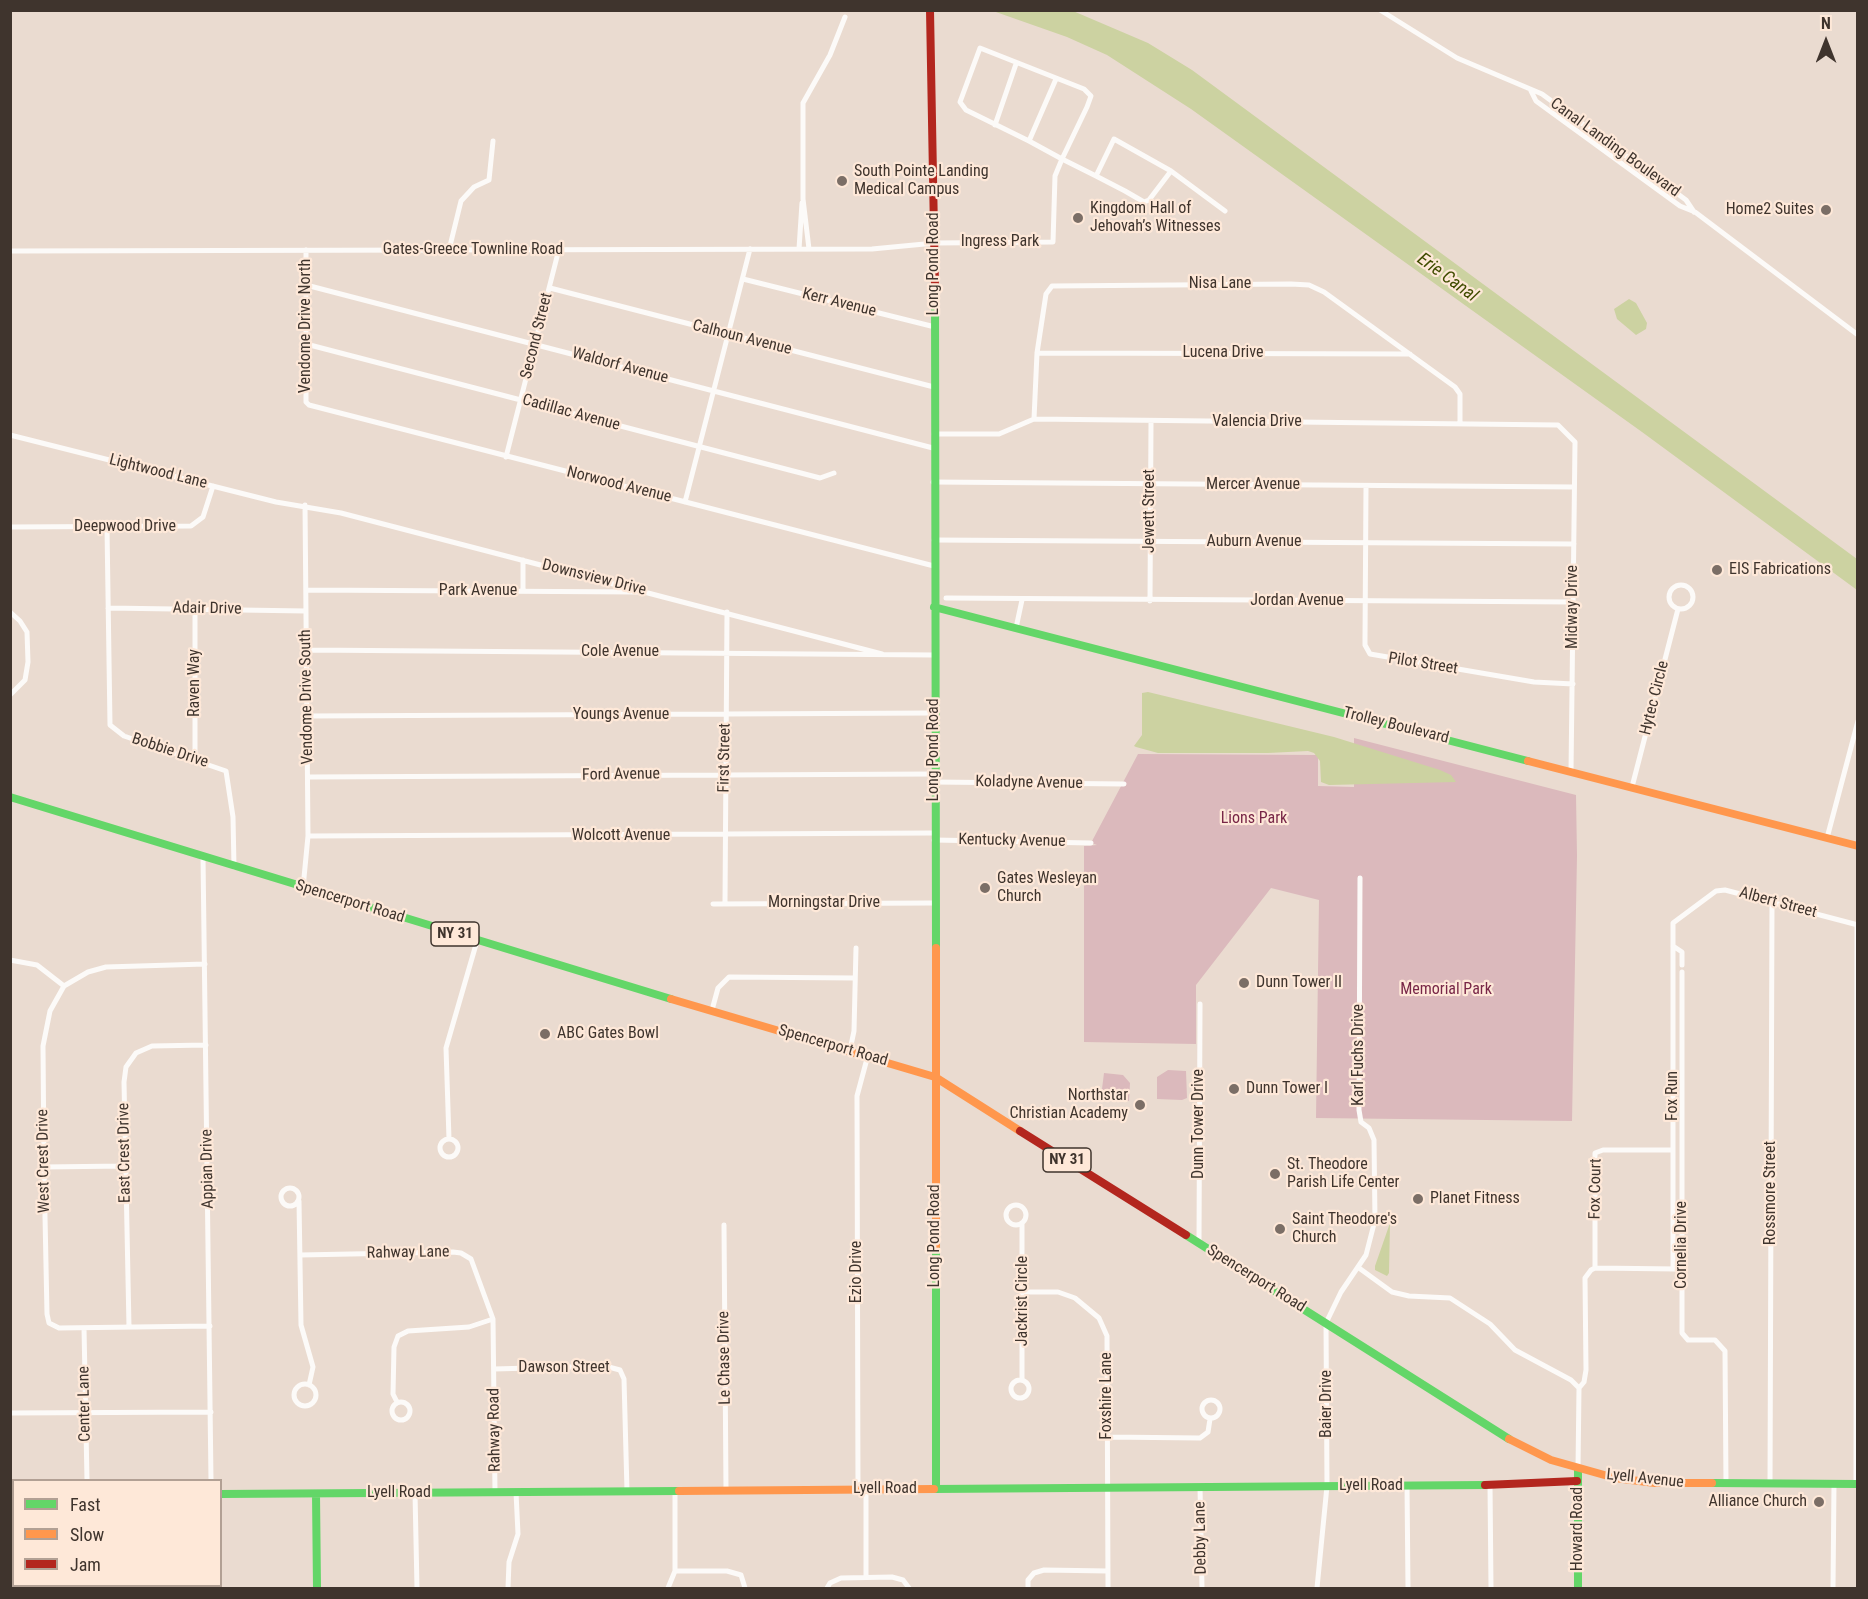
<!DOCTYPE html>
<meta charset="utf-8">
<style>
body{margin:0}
#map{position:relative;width:1868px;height:1599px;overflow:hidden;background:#eadbd0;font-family:"Roboto Condensed",sans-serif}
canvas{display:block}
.frame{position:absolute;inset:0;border:12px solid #3f342d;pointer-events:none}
.legend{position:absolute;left:12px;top:1479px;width:210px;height:108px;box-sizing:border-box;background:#fee8d8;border:2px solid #b2a094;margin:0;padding:8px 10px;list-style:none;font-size:18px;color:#3f342d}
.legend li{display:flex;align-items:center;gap:12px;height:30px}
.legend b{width:30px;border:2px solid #b2a094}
.north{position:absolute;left:1796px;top:12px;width:60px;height:60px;-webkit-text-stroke:4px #fee8d8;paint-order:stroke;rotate:0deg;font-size:16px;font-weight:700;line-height:24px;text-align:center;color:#3f342d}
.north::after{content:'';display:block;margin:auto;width:21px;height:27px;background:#3f342d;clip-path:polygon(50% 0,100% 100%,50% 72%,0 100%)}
</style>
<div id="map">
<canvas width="1868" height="1599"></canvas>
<div class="frame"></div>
<ul class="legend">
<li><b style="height:8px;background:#63d668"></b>Fast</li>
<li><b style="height:8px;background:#ff974d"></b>Slow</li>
<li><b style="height:8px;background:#b3261e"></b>Jam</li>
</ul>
<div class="north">N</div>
</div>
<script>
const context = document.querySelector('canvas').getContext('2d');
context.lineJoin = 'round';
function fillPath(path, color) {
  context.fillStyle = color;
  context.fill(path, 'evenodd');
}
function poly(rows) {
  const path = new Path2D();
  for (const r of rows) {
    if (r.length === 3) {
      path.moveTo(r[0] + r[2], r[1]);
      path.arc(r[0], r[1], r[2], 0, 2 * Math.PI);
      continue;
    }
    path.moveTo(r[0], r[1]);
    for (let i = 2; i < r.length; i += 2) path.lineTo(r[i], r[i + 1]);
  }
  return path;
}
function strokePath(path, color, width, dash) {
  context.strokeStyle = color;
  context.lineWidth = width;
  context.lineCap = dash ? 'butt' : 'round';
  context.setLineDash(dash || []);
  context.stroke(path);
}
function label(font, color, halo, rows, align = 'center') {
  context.font = font + ' "Roboto Condensed",sans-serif';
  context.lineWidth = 4.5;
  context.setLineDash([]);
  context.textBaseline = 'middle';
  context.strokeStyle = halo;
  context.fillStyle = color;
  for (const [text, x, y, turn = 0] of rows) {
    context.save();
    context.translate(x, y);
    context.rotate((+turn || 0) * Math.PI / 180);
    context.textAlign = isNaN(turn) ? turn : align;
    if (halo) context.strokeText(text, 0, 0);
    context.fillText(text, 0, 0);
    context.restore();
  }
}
fillPath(poly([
 [1354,738,1576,795,1577,856,1572,1121,1316,1118,1319,900,1271,888,1196,985,1196,1044,1084,1042,1084,846,1097,845,1091,843,1138,754,1318,755,1318,786,1354,787],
 [1168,1070,1186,1071,1187,1098,1182,1100,1157,1099,1157,1077],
 [1104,1073,1123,1075,1130,1083,1129,1101,1104,1100,1101,1097]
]), '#dbb9bc');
fillPath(poly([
 [993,11,1073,11,1148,43,1192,70,1857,559,1857,590,1642,432,1191,109,1107,55,1067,37],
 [1629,299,1636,303,1647,323,1646,329,1636,335,1617,319,1614,309],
 [1148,692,1334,737,1440,770,1451,775,1456,782,1329,785,1321,782,1320,761,1314,753,1308,751,1268,753,1158,753,1136,747,1134,746,1142,735,1142,693],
 [1390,1223,1389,1273,1387,1276,1375,1270,1375,1266]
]), '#ccd2a1');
strokePath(poly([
 [1380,10,1457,58,1542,94,1686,200,1694,212],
 [1531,91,1536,101,1680,206,1695,212,1858,335],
 [995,125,1016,64],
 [1029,141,1056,79],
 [1171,171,1225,211],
 [799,249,802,203],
 [809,249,803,199,803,103,830,55,845,17],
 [306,250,306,402,309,405,934,566],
 [449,250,461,201,474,187,489,180,493,141],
 [10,251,872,249,935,243,1053,242,1055,176,1062,159,1087,107,1091,96,1084,89,980,48,960,102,966,110,1029,141,1062,159,1096,176,1125,191,1144,202,1149,200,1171,171,1114,139,1096,176],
 [743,279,935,327],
 [306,285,933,448],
 [550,288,934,387],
 [306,344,820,478,834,473],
 [1037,353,1410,354],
 [1034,419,1037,353,1046,294,1052,286,1291,284,1309,285,1324,292,1455,387,1460,394,1460,422],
 [934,434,999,434,1034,419,1558,425,1575,442,1571,772],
 [10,435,276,502,341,513,882,654],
 [506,457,559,249],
 [933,482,1574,487],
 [1366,486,1365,639,1365,645,1370,654,1534,682,1573,684],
 [685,502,750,249],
 [10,527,191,526,203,517,213,486],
 [107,528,110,725,124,736,226,771,233,817,234,867],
 [934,540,1574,544],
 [1681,597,12],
 [307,590,639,592],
 [523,591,523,560],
 [946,598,1573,602],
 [1150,601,1151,421],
 [108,608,306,611],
 [195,608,195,759],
 [10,612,20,621,27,632,28,662,25,680,10,695],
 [1016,628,1022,600],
 [307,650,934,655],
 [308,716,934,713],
 [308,777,934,774],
 [934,782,1124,784],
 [1632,787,1678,609],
 [308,836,934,833],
 [1827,838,1858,721],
 [934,840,1091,843],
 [203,857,211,1480],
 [303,888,308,836,305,505],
 [725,903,727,612],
 [713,904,934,903],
 [1673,946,1682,952,1682,965],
 [10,960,37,965,64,986],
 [205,964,106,967,88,972,64,986,50,1011,43,1046,44,1167,47,1314,49,1323,59,1328,210,1326],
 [1682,972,1682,1333,1688,1340,1715,1340,1725,1351,1726,1484],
 [712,1010,718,988,729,977,855,978],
 [850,1050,854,1031,856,948],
 [449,1139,446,1048,477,941],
 [449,1148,9],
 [44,1167,125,1166],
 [290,1197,9],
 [299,1201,301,1325,313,1367,309,1385],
 [1016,1215,10],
 [724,1225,726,1490],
 [1199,1243,1200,1004],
 [300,1255,453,1252,461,1253,471,1259,493,1319,495,1492],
 [1359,1268,1392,1292,1409,1296,1450,1298,1490,1324,1515,1350,1571,1380,1579,1388],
 [1595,1268,1595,1153,1603,1150,1673,1150],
 [1673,1269,1673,923,1716,891,1725,890,1858,925],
 [1023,1292,1058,1292,1075,1298,1099,1318,1107,1336,1108,1588],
 [129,1327,124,1082,126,1067,136,1053,152,1046,206,1045],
 [84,1328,87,1480],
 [494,1369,605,1366,620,1370,624,1379,627,1491],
 [1020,1389,9],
 [1022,1380,1022,1223],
 [305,1395,11],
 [1211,1409,9],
 [401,1411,9],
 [397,1402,393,1394,394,1347,398,1336,408,1331,469,1327,493,1319],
 [10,1413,211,1412],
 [1107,1437,1200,1438,1208,1432,1210,1419],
 [1578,1469,1579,1388,1584,1382,1586,1370,1585,1278,1591,1270,1595,1268,1677,1269],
 [1770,1484,1772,901],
 [1856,1484,1857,925],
 [1407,1485,1408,1588],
 [1490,1485,1491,1588],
 [1200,1487,1202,1588],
 [858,1489,857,1096,868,1055],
 [866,1489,866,1577],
 [415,1493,417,1588],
 [675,1571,675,1491],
 [508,1588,509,1562,518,1534,516,1492],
 [668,1588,675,1571,727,1571,741,1575,745,1588],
 [827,1588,830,1583,841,1578,892,1577,903,1580,909,1588],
 [1028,1588,1028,1580,1034,1573,1044,1570,1108,1571],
 [1317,1588,1327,1486,1326,1323,1341,1292,1366,1255,1375,1220,1374,1140,1369,1128,1361,1122,1359,1110,1360,878],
 [1833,1588,1834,1484]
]), '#fcfaf8', 5);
strokePath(poly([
 [935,287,936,948],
 [934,607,1528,761],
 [10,797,671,999],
 [1186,1235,1509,1439],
 [936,1246,936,1489],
 [1578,1469,1578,1588],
 [1712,1483,1858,1484],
 [934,1489,1485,1485],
 [220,1494,679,1491],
 [316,1494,317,1588],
 [10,1496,14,1496]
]), '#63d668', 8);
strokePath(poly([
 [1528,761,1858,846],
 [936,948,936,1246],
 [671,999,935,1077,1020,1131],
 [1509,1439,1551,1460,1615,1478,1655,1483,1712,1483],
 [679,1491,934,1489]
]), '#ff974d', 8);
strokePath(poly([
 [930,10,935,287],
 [1020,1131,1186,1235],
 [1485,1485,1577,1481]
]), '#b3261e', 8);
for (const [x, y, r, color] of [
 [842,181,6,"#7b6e66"],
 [1826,210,6,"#7b6e66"],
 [1078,218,6,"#7b6e66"],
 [1717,570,6,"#7b6e66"],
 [985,888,6,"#7b6e66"],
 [1244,983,6,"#7b6e66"],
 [545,1034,6,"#7b6e66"],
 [1234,1089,6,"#7b6e66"],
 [1140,1105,6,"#7b6e66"],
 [1275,1174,6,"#7b6e66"],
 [1418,1199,6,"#7b6e66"],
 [1280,1229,6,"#7b6e66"],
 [1819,1502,6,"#7b6e66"]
]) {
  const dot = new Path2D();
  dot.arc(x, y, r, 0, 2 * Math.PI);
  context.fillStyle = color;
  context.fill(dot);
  strokePath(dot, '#fee8d8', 2);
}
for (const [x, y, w] of [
 [455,934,48],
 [1067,1160,48]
]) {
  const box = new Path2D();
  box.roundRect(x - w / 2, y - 12, w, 24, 4.5);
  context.fillStyle = '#fee8d8';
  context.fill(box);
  strokePath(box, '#3f342d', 1.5);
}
label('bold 15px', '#3f342d', null, [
 ["NY 31",455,934],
 ["NY 31",1067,1160]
]);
label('16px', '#3f342d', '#fee8d8', [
 ["Canal Landing Boulevard",1615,148,36],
 ["Ingress Park",1000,242],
 ["Gates-Greece Townline Road",473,250],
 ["Long Pond Road",934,264,-90],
 ["Nisa Lane",1220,284],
 ["Kerr Avenue",839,303,14],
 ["Vendome Drive North",306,326,-90],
 ["Second Street",537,336,-76],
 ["Calhoun Avenue",742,338,14],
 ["Lucena Drive",1223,353],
 ["Waldorf Avenue",620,366,15],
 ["Cadillac Avenue",571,413,15],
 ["Valencia Drive",1257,422],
 ["Lightwood Lane",158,472,14],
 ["Norwood Avenue",619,485,14],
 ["Mercer Avenue",1253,485],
 ["Jewett Street",1150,511,-90],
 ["Deepwood Drive",125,527],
 ["Auburn Avenue",1254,542],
 ["Downsview Drive",594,578,14],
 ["Park Avenue",478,591],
 ["Jordan Avenue",1297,601],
 ["Midway Drive",1573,607,-90],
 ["Adair Drive",207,609,1],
 ["Cole Avenue",620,652],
 ["Pilot Street",1423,664,9],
 ["Raven Way",195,683,-90],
 ["Vendome Drive South",307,697,-91],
 ["Hytec Circle",1655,698,-76],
 ["Youngs Avenue",621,715],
 ["Trolley Boulevard",1396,726,14],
 ["Long Pond Road",934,750,-90],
 ["Bobbie Drive",170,751,18],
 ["First Street",725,758,-89],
 ["Ford Avenue",621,775,-1],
 ["Koladyne Avenue",1029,783,1],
 ["Wolcott Avenue",621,836],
 ["Kentucky Avenue",1012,841,1],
 ["Spencerport Road",350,902,17],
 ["Morningstar Drive",824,903],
 ["Albert Street",1778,903,15],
 ["Spencerport Road",833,1046,16],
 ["Karl Fuchs Drive",1359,1055,-90],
 ["Fox Run",1673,1096,-90],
 ["Dunn Tower Drive",1199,1124,-90],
 ["East Crest Drive",125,1153,-91],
 ["West Crest Drive",44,1161,-91],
 ["Appian Drive",208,1169,-91],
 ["Fox Court",1596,1189,-89],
 ["Rossmore Street",1771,1193,-90],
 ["Long Pond Road",935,1236,-90],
 ["Cornelia Drive",1682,1245,-90],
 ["Rahway Lane",408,1253,-1],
 ["Ezio Drive",857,1272,-90],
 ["Spencerport Road",1256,1279,32],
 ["Jackrist Circle",1023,1301,-90],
 ["Le Chase Drive",725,1358,-91],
 ["Dawson Street",564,1368],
 ["Foxshire Lane",1107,1396,-90],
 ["Center Lane",85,1404,-91],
 ["Baier Drive",1327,1404,-90],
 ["Rahway Road",495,1430,-91],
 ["Lyell Avenue",1645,1479,6],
 ["Lyell Road",1371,1486],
 ["Lyell Road",885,1489],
 ["Lyell Road",399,1493],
 ["Howard Road",1578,1529,-90],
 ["Debby Lane",1201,1538,-91]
]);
label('16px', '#3f342d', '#fee8d8', [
 ["South Pointe Landing",854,172],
 ["Medical Campus",854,190],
 ["Kingdom Hall of",1090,209],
 ["Jehovah’s Witnesses",1090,227],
 ["Home2 Suites",1814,210,"right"],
 ["EIS Fabrications",1729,570],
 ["Gates Wesleyan",997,879],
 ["Church",997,897],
 ["Dunn Tower II",1256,983],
 ["ABC Gates Bowl",557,1034],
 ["Dunn Tower I",1246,1089],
 ["Northstar",1128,1096,"right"],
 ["Christian Academy",1128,1114,"right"],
 ["St. Theodore",1287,1165],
 ["Parish Life Center",1287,1183],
 ["Planet Fitness",1430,1199],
 ["Saint Theodore's",1292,1220],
 ["Church",1292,1238],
 ["Alliance Church",1807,1502,"right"]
], 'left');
label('16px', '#782647', '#fee8d8', [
 ["Lions Park",1254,819],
 ["Memorial Park",1446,990]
]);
label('italic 18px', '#414d00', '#fee8d8', [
 ["Erie Canal",1447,278,36]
]);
</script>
